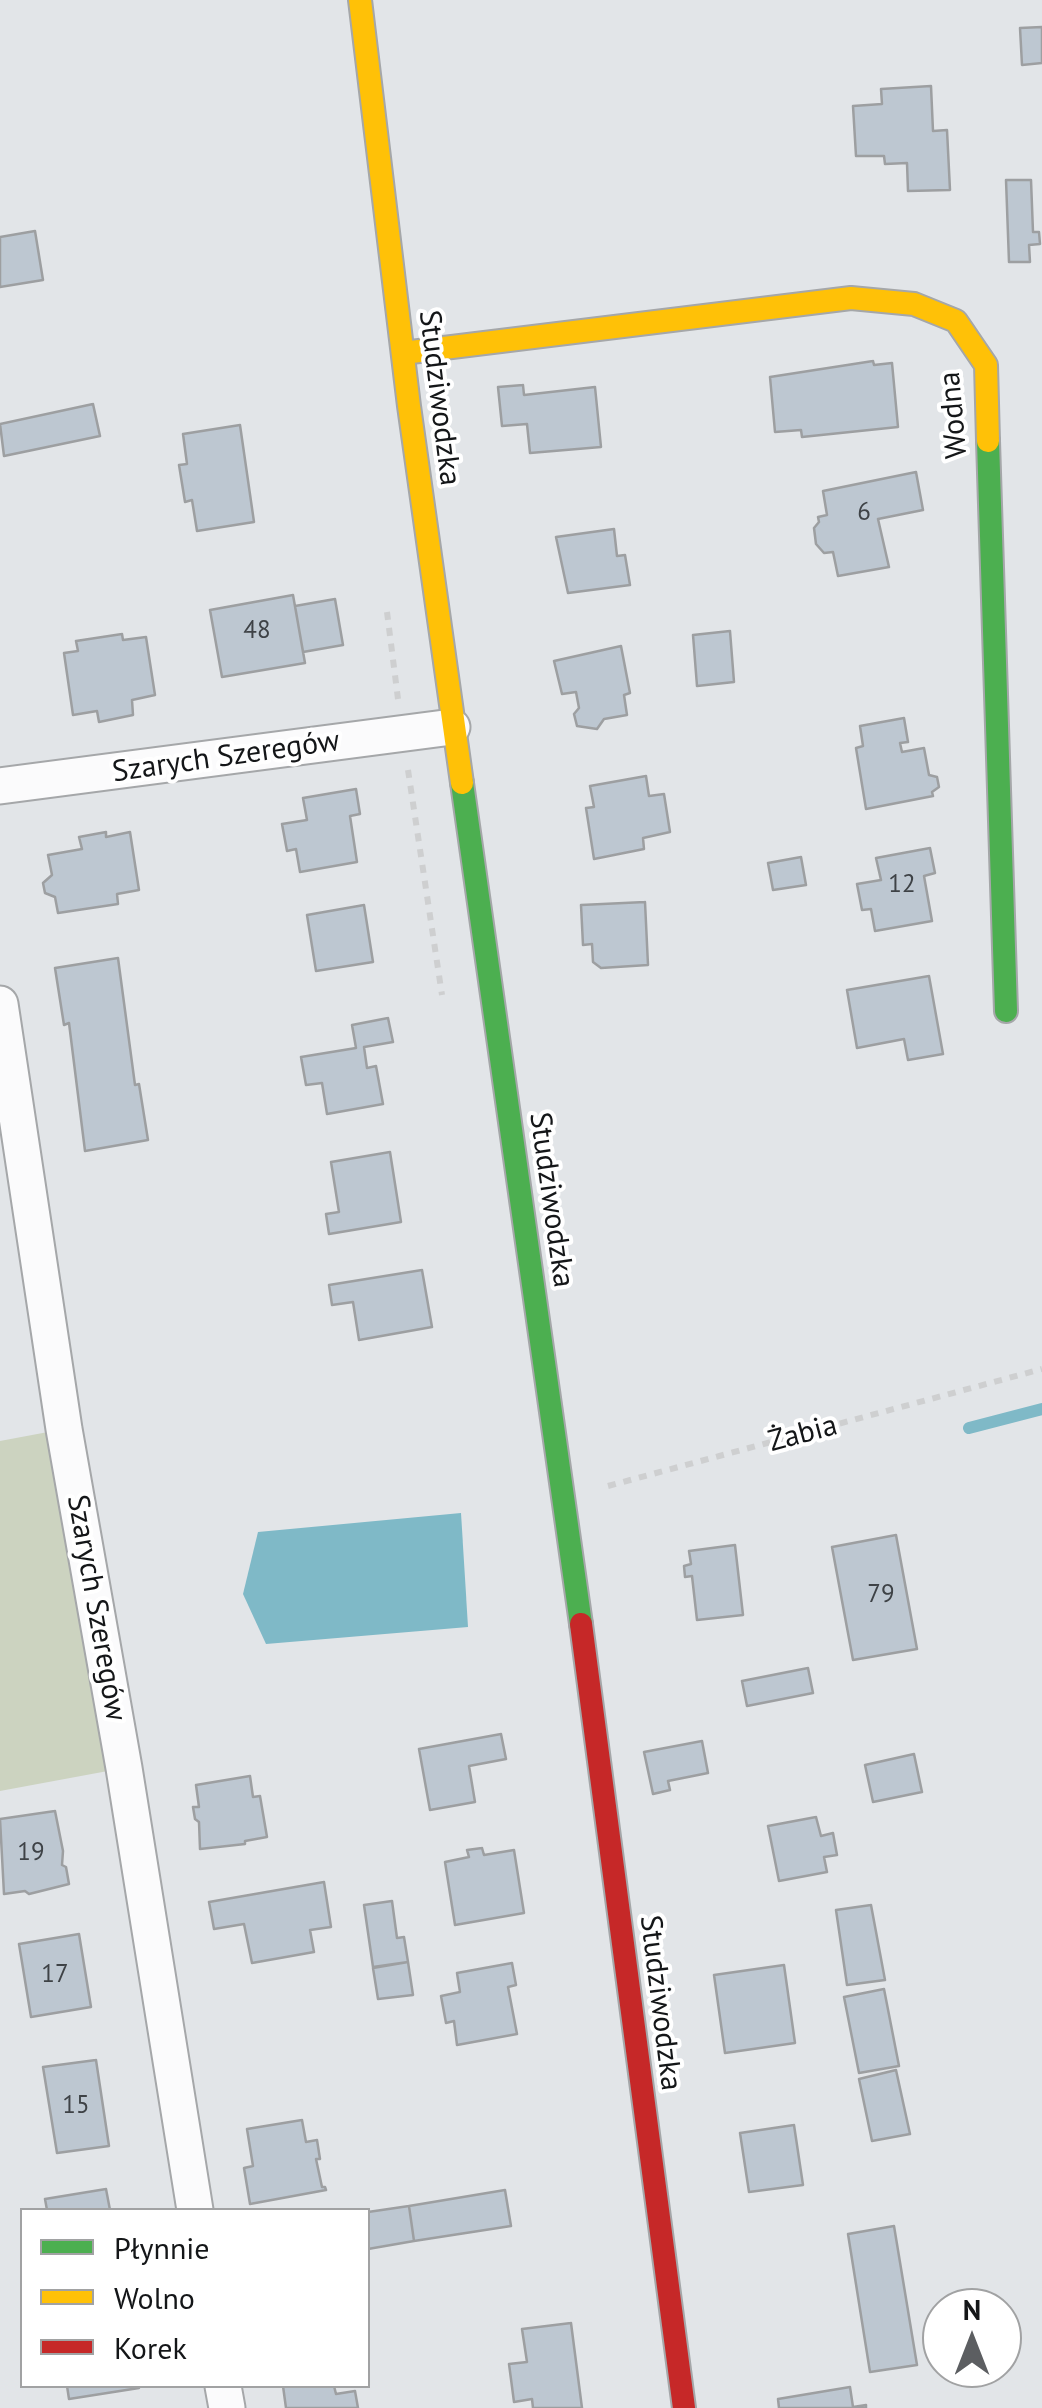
<!DOCTYPE html>
<meta charset="utf-8">
<style>
body{margin:0}
#map{position:relative;width:1042px;height:2408px;overflow:hidden;background:#e2e5e8;font-family:"PT Sans",sans-serif}
canvas{display:block}
.legend{position:absolute;left:20px;top:2208px;width:350px;height:180px;box-sizing:border-box;background:#fff;border:2px solid #a1a2a3;margin:0;padding:12px 18px;list-style:none;font-size:30px;color:#141618}
.legend li{display:flex;align-items:center;gap:20px;height:50px}
.legend b{width:50px;border:2px solid #a1a2a3}
.north{position:absolute;left:922px;top:2288px;width:100px;height:100px;box-sizing:border-box;background:#fff;border:2px solid #a1a2a3;border-radius:50%;rotate:0deg;font-size:28px;font-weight:700;line-height:40px;text-align:center;color:#141618}
.north::after{content:'';display:block;margin:auto;width:35px;height:45px;background:#5c5e61;clip-path:polygon(50% 0,100% 100%,50% 72%,0 100%)}
</style>
<div id="map">
<canvas width="1042" height="2408"></canvas>
<ul class="legend">
<li><b style="height:12px;background:#4caf50"></b>Płynnie</li>
<li><b style="height:12px;background:#ffc107"></b>Wolno</li>
<li><b style="height:12px;background:#c62828"></b>Korek</li>
</ul>
<div class="north">N</div>
</div>
<script>
const context = document.querySelector('canvas').getContext('2d');
context.lineJoin = 'round';
function fillPath(path, color) {
  context.fillStyle = color;
  context.fill(path, 'evenodd');
}
function poly(rows) {
  const path = new Path2D();
  for (const r of rows) {
    path.moveTo(r[0], r[1]);
    for (let i = 2; i < r.length; i += 2) path.lineTo(r[i], r[i + 1]);
  }
  return path;
}
function strokePath(path, color, width, dash) {
  context.strokeStyle = color;
  context.lineWidth = width;
  context.lineCap = dash ? 'butt' : 'round';
  context.setLineDash(dash || []);
  context.stroke(path);
}
function label(font, color, halo, rows, align = 'center') {
  context.font = font + ' "PT Sans",sans-serif';
  context.lineWidth = 8;
  context.setLineDash([]);
  context.textBaseline = 'middle';
  context.strokeStyle = halo;
  context.fillStyle = color;
  for (const [text, x, y, turn = 0] of rows) {
    context.save();
    context.translate(x, y);
    context.rotate((+turn || 0) * Math.PI / 180);
    context.textAlign = isNaN(turn) ? turn : align;
    if (halo) context.strokeText(text, 0, 0);
    context.fillText(text, 0, 0);
    context.restore();
  }
}
fillPath(poly([
 [64,1429,124,1768,0,1791,0,1441]
]), '#ccd3c0');
fillPath(poly([
 [461,1513,468,1627,266,1644,243,1594,258,1532]
]), '#7fb9c7');
strokePath(poly([
 [969,1428,1042,1409]
]), '#7fb9c7', 12);
const building = poly([
 [1042,27,1042,63,1022,65,1020,28,1042,27],
 [931,86,933,131,947,130,950,190,908,191,907,163,885,164,884,156,856,156,853,106,882,104,881,89,931,86],
 [1006,180,1031,180,1033,232,1039,232,1040,244,1029,245,1030,262,1009,262,1006,180],
 [35,231,43,280,0,287,0,237,35,231],
 [873,361,874,365,892,363,898,427,802,437,801,430,775,432,770,377,873,361],
 [523,385,524,395,595,387,601,447,530,453,527,424,502,426,498,387,523,385],
 [93,404,100,436,4,456,0,424,93,404],
 [240,425,254,522,197,531,192,500,185,502,179,465,187,464,183,434,240,425],
 [916,472,923,510,878,519,889,567,838,576,833,552,824,553,816,544,814,528,819,522,818,517,827,515,823,491,916,472],
 [614,529,617,556,625,555,630,585,568,593,556,537,614,529],
 [293,595,305,663,222,677,210,610,293,595],
 [335,599,343,645,303,652,295,606,335,599],
 [730,631,734,682,697,686,693,635,730,631],
 [122,634,123,640,146,637,155,695,132,700,133,715,99,722,97,711,73,715,64,653,78,651,76,641,122,634],
 [621,646,630,693,624,695,627,715,604,719,597,729,577,726,574,714,579,708,576,692,562,694,554,661,621,646],
 [904,718,908,742,900,743,902,752,924,748,929,775,937,777,939,787,932,792,933,796,866,809,856,748,863,746,860,726,904,718],
 [646,776,649,796,664,794,670,832,643,838,644,849,594,859,586,808,594,807,590,786,646,776],
 [356,789,360,814,350,816,357,862,300,872,296,849,287,851,282,824,307,820,303,798,356,789],
 [106,832,106,837,130,832,139,890,117,894,118,904,58,913,55,897,45,893,43,883,52,875,48,855,82,849,79,837,106,832],
 [930,848,935,873,924,876,932,921,875,931,871,909,862,910,857,884,881,880,876,858,930,848],
 [801,857,806,885,773,890,768,863,801,857],
 [645,902,648,965,601,968,593,962,592,944,583,945,581,905,645,902],
 [364,905,373,962,316,971,307,915,364,905],
 [118,958,135,1085,139,1084,148,1140,85,1151,69,1023,64,1025,55,968,118,958],
 [929,976,943,1054,908,1060,904,1039,857,1048,847,990,929,976],
 [388,1018,393,1042,364,1047,367,1068,376,1066,383,1104,327,1114,322,1083,306,1085,301,1057,356,1048,352,1025,388,1018],
 [390,1152,401,1222,329,1234,326,1214,339,1212,331,1162,390,1152],
 [422,1270,432,1327,359,1340,353,1302,332,1305,329,1285,422,1270],
 [896,1535,917,1649,853,1660,832,1547,896,1535],
 [735,1545,743,1615,697,1620,692,1576,685,1577,684,1566,691,1564,689,1551,735,1545],
 [808,1668,813,1693,747,1706,742,1681,808,1668],
 [501,1734,506,1759,469,1766,475,1802,430,1810,419,1749,501,1734],
 [702,1741,708,1773,668,1781,670,1790,653,1794,644,1752,702,1741],
 [914,1754,922,1792,873,1802,865,1765,914,1754],
 [250,1776,253,1797,260,1796,267,1837,245,1841,245,1844,200,1849,199,1822,195,1819,193,1807,199,1807,196,1785,250,1776],
 [55,1811,63,1851,62,1865,66,1867,69,1884,29,1894,25,1891,4,1894,0,1819,55,1811],
 [816,1817,821,1836,833,1833,837,1855,824,1857,827,1872,779,1881,768,1826,816,1817],
 [482,1848,484,1855,514,1850,524,1913,455,1925,445,1862,469,1857,467,1850,482,1848],
 [324,1882,331,1927,310,1930,314,1952,252,1963,244,1924,214,1929,209,1902,324,1882],
 [392,1901,397,1938,404,1937,408,1962,373,1967,364,1905,392,1901],
 [871,1905,885,1980,847,1985,836,1910,871,1905],
 [79,1934,91,2007,31,2017,19,1944,79,1934],
 [408,1962,413,1995,378,1999,373,1968,408,1962],
 [512,1963,516,1985,508,1987,517,2034,457,2045,454,2021,446,2023,441,1996,460,1992,457,1973,512,1963],
 [784,1965,795,2043,725,2053,714,1975,784,1965],
 [884,1989,899,2066,859,2073,844,1997,884,1989],
 [96,2060,109,2146,57,2153,43,2067,96,2060],
 [896,2070,910,2134,872,2141,859,2079,896,2070],
 [302,2120,306,2142,317,2140,320,2159,316,2159,322,2187,325,2187,326,2190,250,2204,244,2168,253,2166,247,2129,302,2120],
 [794,2125,803,2185,749,2192,740,2133,794,2125],
 [106,2189,110,2210,47,2210,45,2199,106,2189],
 [505,2190,511,2226,414,2241,409,2206,505,2190],
 [409,2206,414,2241,368,2249,368,2212,409,2206],
 [894,2226,917,2365,870,2372,848,2234,894,2226],
 [571,2323,582,2408,533,2408,532,2399,514,2402,509,2364,527,2362,522,2329,571,2323],
 [67,2386,139,2386,139,2388,69,2399,67,2386],
 [283,2386,334,2386,336,2394,355,2391,358,2408,286,2408,283,2386],
 [850,2387,853,2407,866,2405,866,2408,779,2408,778,2399,850,2387]
]);
fillPath(building, '#bdc7d1');
strokePath(building, '#9d9fa1', 2.5);
const street = poly([
 [0,786,452,727],
 [0,1004,64,1429,124,1768,195,2210],
 [223,2386,227,2408]
]);
const fast = poly([
 [988,441,1006,1011],
 [462,783,581,1624]
]);
const slow = poly([
 [360,0,409,406,462,783],
 [403,353,851,298,914,304,956,321,986,365,988,441]
]);
const jam = poly([
 [581,1624,684,2408]
]);
strokePath(street, '#a5a7a9', 39);
strokePath(fast, '#a5a7a9', 26);
strokePath(slow, '#a5a7a9', 26);
strokePath(jam, '#a5a7a9', 26);
strokePath(poly([
 [387,612,398,699],
 [408,770,442,995],
 [608,1486,1042,1369]
]), '#cecfd0', 6, [8, 8]);
strokePath(street, '#fbfbfc', 35);
strokePath(fast, '#4caf50', 22);
strokePath(slow, '#ffc107', 22);
strokePath(jam, '#c62828', 22);
label('25px', '#3e4246', null, [
 ["6",864,513],
 ["48",257,631],
 ["12",902,885],
 ["79",881,1595],
 ["19",31,1853],
 ["17",55,1975],
 ["15",76,2106]
]);
label('30px', '#141618', '#fff', [
 ["Studziwodzka",439,398,83],
 ["Wodna",954,415,-95],
 ["Szarych Szeregów",226,757,-8],
 ["Studziwodzka",551,1200,82],
 ["Żabia",803,1434,-15],
 ["Szarych Szeregów",96,1608,80],
 ["Studziwodzka",660,2003,83]
]);
</script>
